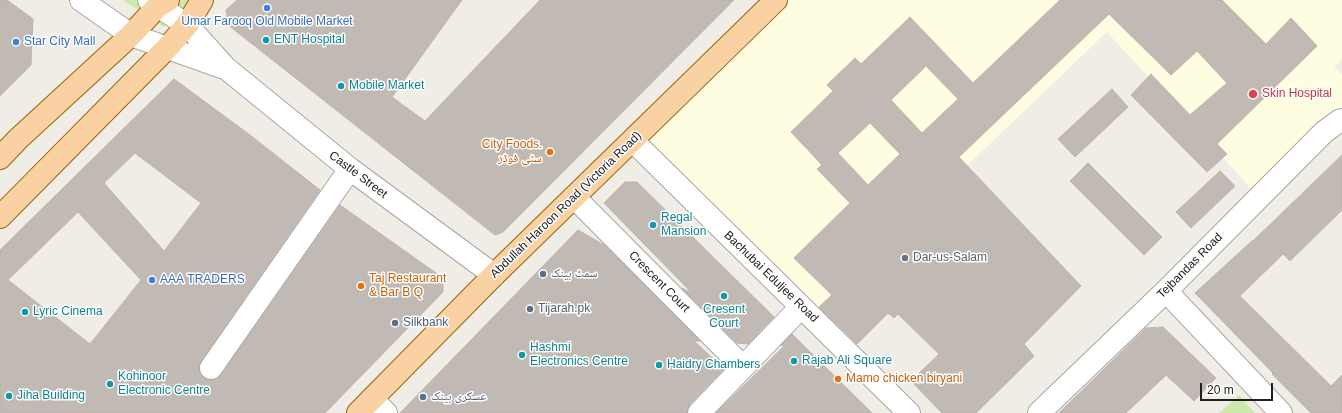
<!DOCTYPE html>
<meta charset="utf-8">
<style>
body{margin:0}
#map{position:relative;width:1342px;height:413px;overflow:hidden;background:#f0ede7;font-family:Helvetica,sans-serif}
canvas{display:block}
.scale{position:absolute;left:1200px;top:383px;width:73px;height:18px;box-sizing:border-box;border:2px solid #202020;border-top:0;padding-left:5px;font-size:12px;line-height:14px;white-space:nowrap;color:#202020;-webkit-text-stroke:3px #fff;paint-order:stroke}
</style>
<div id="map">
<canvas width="1342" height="413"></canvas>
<div class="scale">20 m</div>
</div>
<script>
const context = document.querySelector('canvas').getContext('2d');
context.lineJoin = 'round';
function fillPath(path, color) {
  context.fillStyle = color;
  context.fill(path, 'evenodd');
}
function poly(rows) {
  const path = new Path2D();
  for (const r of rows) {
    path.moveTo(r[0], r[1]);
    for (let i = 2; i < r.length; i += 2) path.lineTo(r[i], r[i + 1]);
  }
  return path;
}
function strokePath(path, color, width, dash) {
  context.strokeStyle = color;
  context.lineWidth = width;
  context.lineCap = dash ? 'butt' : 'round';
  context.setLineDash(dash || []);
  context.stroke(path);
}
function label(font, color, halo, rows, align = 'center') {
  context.font = font + ' Helvetica,"Noto Naskh Arabic",sans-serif';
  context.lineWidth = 3;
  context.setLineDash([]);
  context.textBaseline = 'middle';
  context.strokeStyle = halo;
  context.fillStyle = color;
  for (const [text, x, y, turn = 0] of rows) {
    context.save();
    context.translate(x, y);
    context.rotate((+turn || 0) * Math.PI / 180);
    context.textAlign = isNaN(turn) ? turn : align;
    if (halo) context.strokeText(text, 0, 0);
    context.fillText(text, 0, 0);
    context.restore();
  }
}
fillPath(poly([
 [776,0,1342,0,1342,59,1334,67,1342,75,1342,114,1259,197,1107,32,810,315,633,141]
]), '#fefde2');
fillPath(poly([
 [123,0,192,0,164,27],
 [1239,395,1255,413,1219,413]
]), '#cde9ae');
const building = poly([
 [0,0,7,0,33,19,31,65,0,96,0,0],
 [237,0,462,0,392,97,425,121,540,0,734,0,503,232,495,235,228,25,226,10,237,0],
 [1060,0,1222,0,1266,44,1291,18,1317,46,1217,144,1227,154,1207,172,1131,95,1151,74,1190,115,1227,83,1197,51,1171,75,1109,14,959,157,1081,286,1024,344,1034,356,976,413,942,413,911,381,939,354,898,314,894,318,888,313,857,344,819,307,832,295,794,258,850,203,817,169,822,165,791,132,833,91,827,85,855,58,861,64,910,17,973,83,1060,0],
 [926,66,958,99,922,133,891,100,926,66],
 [870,123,900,154,868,185,838,153,870,123],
 [174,79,250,135,320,190,201,361,199,367,200,374,204,378,210,380,217,379,221,375,340,205,443,278,443,292,325,413,0,413,0,250,174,79],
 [135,153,201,203,164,251,104,183,135,153],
 [78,212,141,280,90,344,8,280,78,212],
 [1112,89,1128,107,1075,157,1058,139,1112,89],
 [1342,155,1342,210,1290,261,1283,254,1240,296,1331,386,1342,375,1342,413,1311,413,1272,374,1273,373,1195,293,1253,240,1253,241,1342,155],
 [1088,163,1162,237,1144,255,1070,181,1088,163],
 [1220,171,1235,186,1191,228,1176,212,1220,171],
 [625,182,637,182,774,317,748,344,737,343,682,288,692,293,604,203,625,182],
 [578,230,604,245,700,341,694,341,724,369,690,404,687,410,687,413,400,413,578,230],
 [1163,327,1216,378,1194,401,1166,375,1126,413,1059,413,1146,328,1163,327],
 [792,334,794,336,872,413,716,413,784,346,781,345,792,334]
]);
fillPath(building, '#c1b9b3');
strokePath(building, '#c2b3a9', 1);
const minor = poly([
 [81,0,131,35,227,69,350,169,494,275],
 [149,0,187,25,224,66],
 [633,141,909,413],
 [574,197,743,367],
 [1166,291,1281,413],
 [211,368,350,169],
 [372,399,386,413],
 [699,413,801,307],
 [1039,413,1166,291,1324,132,1339,121,1342,120]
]);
const major = poly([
 [0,158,18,139,131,35,158,6,168,0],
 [0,217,168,47,187,25,202,0],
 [358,413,494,275,776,0]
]);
strokePath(minor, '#a7a7a7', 24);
strokePath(major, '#986303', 24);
strokePath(minor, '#fff', 22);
strokePath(major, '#fad1a2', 22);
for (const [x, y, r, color] of [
 [267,8,4,"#3f7fe0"],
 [266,40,4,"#0f9aa8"],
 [16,42,4,"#3f7fe0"],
 [341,86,4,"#0f9aa8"],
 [1253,94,5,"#e0444e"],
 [550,152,4,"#e8710a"],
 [653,225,4,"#0f9aa8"],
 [905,258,4,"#6b7280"],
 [543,274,4,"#5c6f8a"],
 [152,280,4,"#3f7fe0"],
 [361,286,4,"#e8710a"],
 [724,296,4,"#0f9aa8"],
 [530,309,4,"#5c6f8a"],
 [25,312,4,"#0f9aa8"],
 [395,323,4,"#5c6f8a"],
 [522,355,4,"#0f9aa8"],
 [794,361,4,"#0f9aa8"],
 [659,365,4,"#0f9aa8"],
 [838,379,4,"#e8710a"],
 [110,384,4,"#0f9aa8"],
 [9,396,4,"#0f9aa8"],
 [423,397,4,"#5c6f8a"]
]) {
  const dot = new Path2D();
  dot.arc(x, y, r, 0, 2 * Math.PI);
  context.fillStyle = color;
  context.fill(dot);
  strokePath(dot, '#fff', 1.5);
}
label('12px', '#366cbe', '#fff', [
 ["Umar Farooq Old Mobile Market",267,22,"center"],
 ["Star City Mall",24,42],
 ["AAA TRADERS",160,280]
], 'left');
label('12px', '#0d838f', '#fff', [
 ["ENT Hospital",274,40],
 ["Mobile Market",349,86],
 ["Regal",661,218],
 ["Mansion",661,232],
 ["Cresent",724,310,"center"],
 ["Court",724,324,"center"],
 ["Lyric Cinema",33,312],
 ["Hashmi",530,348],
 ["Electronics Centre",530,362],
 ["Rajab Ali Square",802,361],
 ["Haidry Chambers",667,365],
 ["Kohinoor",118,377],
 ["Electronic Centre",118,391],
 ["Jiha Building",17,396]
], 'left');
label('12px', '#be3a42', '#fff', [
 ["Skin Hospital",1262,94]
], 'left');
label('12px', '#c56008', '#fff', [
 ["City Foods۔",542,145,"right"],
 ["سٹی فوڈز",542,159,"right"],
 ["Taj Restaurant",369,279],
 ["& Bar B Q",369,293],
 ["Mamo chicken biryani",846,379]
], 'left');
label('12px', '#202020', '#fff', [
 ["Castle Street",358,175,37],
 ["Abdullah Haroon Road (Victoria Road)",566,205,-44],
 ["Tejbandas Road",1190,266,-45],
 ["Bachubai Eduljee Road",771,277,44],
 ["Crescent Court",659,282,45]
]);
label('12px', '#5b616d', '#fff', [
 ["Dar-us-Salam",913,258]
], 'left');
label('12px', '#4e5e75', '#fff', [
 ["سمٹ بینک",551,274],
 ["Tijarah.pk",538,309],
 ["Silkbank",403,323],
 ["عسکری بینک",431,397]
], 'left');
</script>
